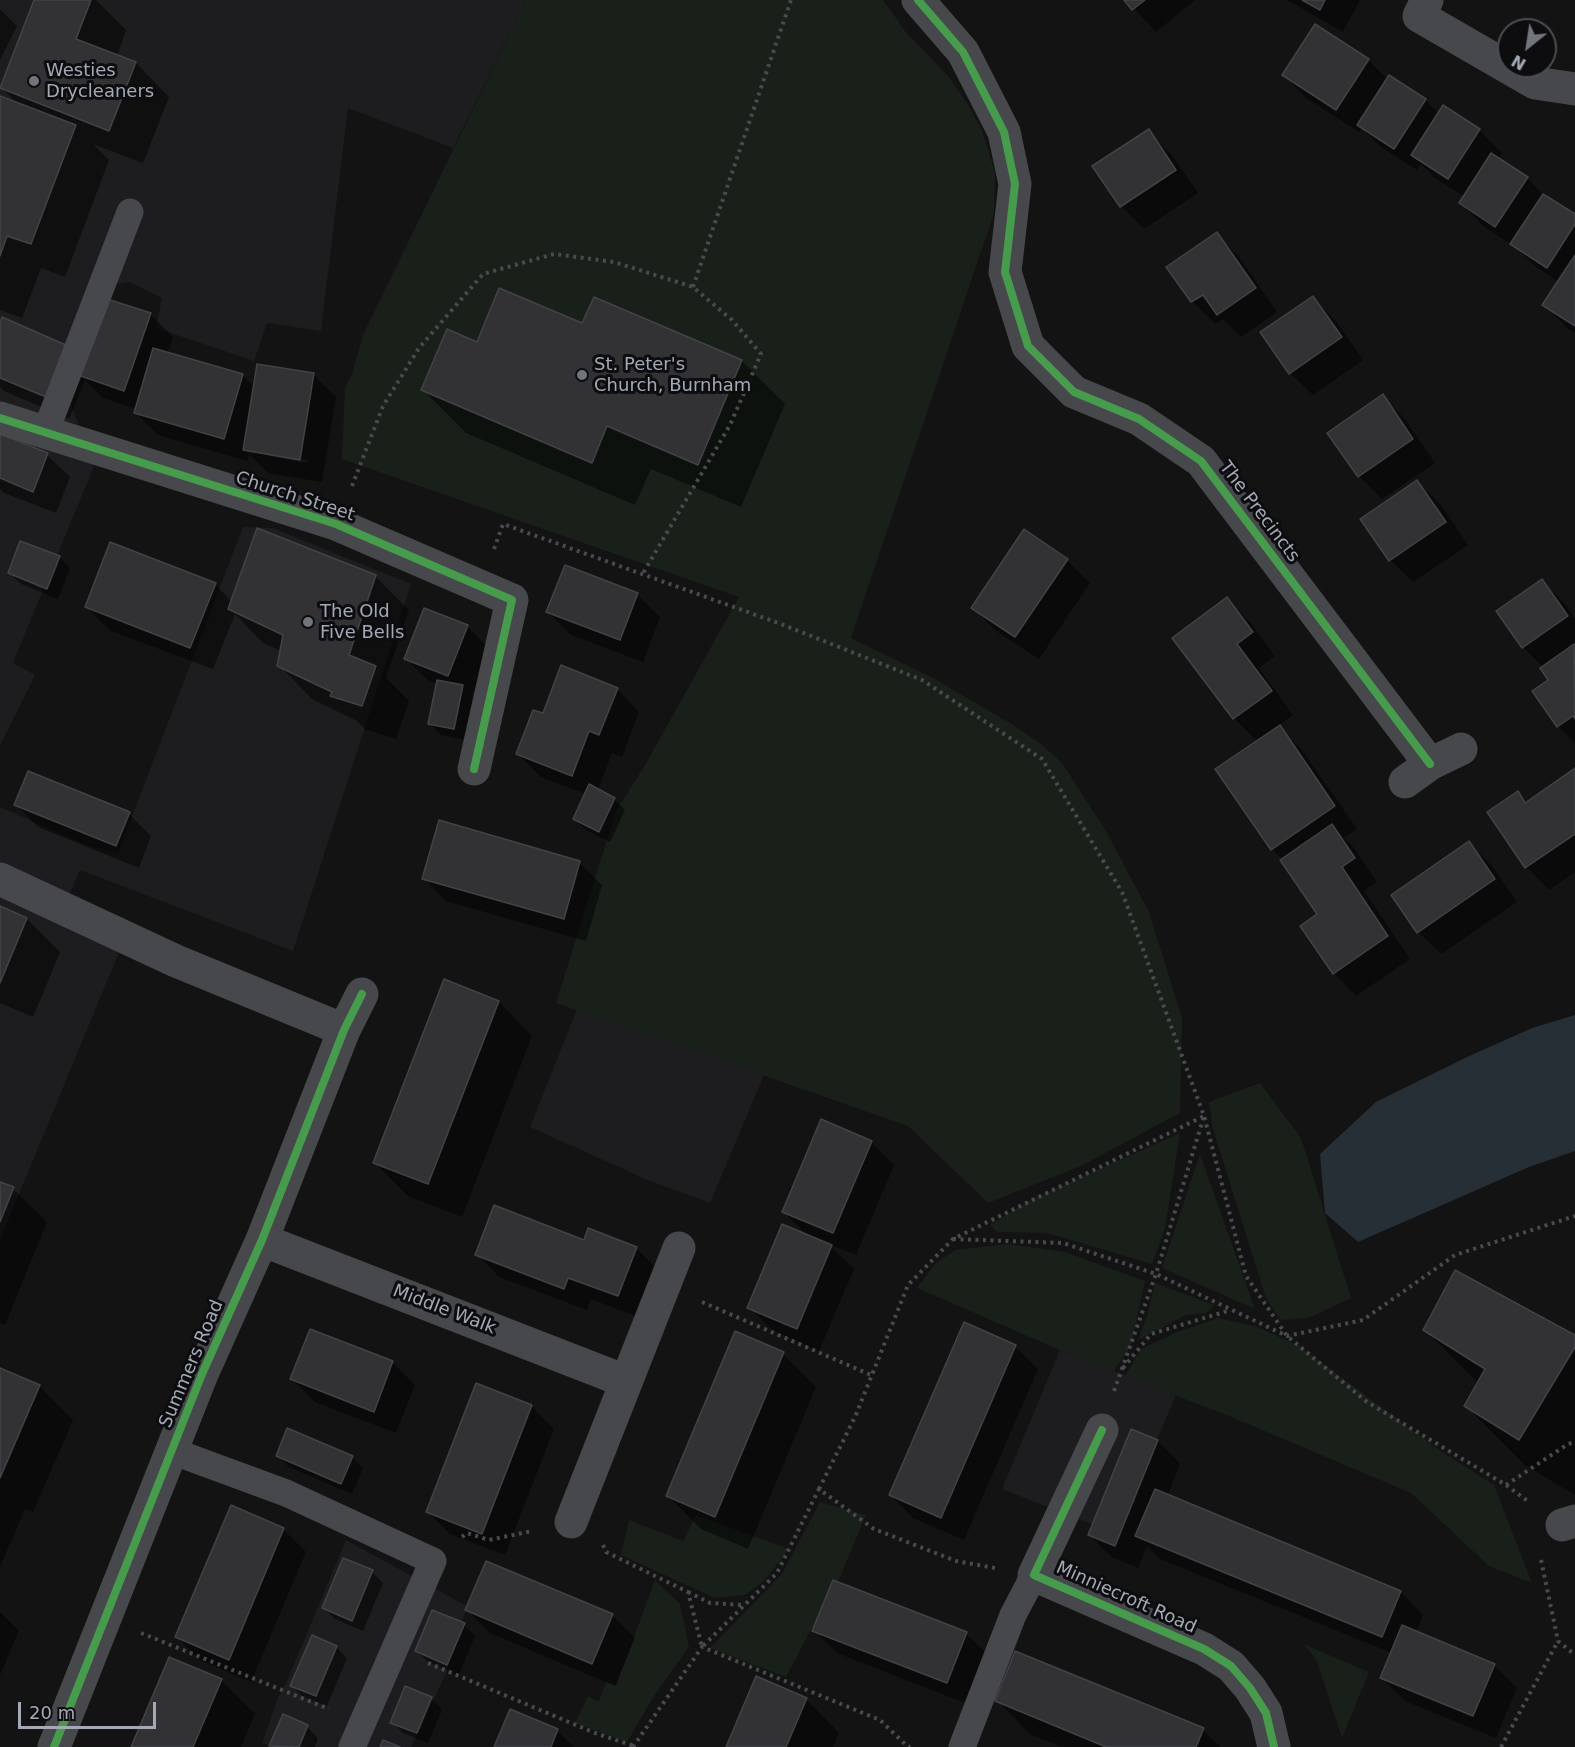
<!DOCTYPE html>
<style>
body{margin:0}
#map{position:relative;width:1575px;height:1747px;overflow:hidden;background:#131313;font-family:"DejaVu Sans",sans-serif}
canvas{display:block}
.north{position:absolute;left:1497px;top:18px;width:60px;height:60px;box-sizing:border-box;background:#0d0d0f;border:2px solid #494c51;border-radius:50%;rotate:210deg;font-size:16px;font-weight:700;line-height:24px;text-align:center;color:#a3aab5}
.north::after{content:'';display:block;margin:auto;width:21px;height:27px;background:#71757c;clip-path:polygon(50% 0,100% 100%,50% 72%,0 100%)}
.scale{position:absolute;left:18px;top:1702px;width:138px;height:27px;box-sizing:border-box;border:3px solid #a3aab5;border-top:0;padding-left:8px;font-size:18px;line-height:21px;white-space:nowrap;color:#a3aab5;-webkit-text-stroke:4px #0d0d0f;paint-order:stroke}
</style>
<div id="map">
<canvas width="1575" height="1747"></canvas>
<div class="north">N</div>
<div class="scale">20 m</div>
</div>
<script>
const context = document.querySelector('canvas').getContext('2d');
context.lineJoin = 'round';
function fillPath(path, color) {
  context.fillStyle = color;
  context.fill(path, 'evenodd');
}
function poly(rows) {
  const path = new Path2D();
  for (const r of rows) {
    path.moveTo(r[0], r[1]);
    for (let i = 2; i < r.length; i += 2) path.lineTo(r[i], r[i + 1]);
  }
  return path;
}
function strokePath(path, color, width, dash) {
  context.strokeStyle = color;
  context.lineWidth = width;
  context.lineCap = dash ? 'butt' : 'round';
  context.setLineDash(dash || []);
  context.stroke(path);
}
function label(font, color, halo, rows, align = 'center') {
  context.font = font + ' "DejaVu Sans",sans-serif';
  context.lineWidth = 6;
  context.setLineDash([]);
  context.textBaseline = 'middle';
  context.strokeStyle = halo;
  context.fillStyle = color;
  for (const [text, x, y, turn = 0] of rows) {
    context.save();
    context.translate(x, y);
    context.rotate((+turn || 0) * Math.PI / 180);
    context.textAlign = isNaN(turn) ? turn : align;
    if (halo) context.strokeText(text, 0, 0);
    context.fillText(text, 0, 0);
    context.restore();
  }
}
fillPath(poly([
 [0,0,526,0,453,148,348,108,321,331,267,323,254,361,156,328,162,298,129,282,112,285,68,397,94,466,13,663,35,675,0,746],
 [243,527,273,528,411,584,293,951,80,870,60,916,122,945,0,1240,0,807,89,846,118,853],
 [577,1009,764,1075,710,1203,650,1181,530,1127],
 [1060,1350,1176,1395,1117,1534,1002,1489],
 [346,1540,467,1606,445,1676,411,1747,273,1747,262,1743,278,1698,286,1683]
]), '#1d1d1f');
fillPath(poly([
 [526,0,883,0,905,31,948,76,967,103,982,130,995,173,994,213,851,638,933,678,1010,723,1041,744,1062,763,1106,831,1149,912,1182,1018,1180,1113,1081,1166,988,1203,908,1126,556,1003,616,811,644,767,739,597,342,459,345,387,352,375,363,335],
 [1260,1083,1301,1138,1351,1298,1308,1318,1280,1320,1266,1298,1213,1129,1209,1102],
 [1180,1133,1165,1229,1152,1264,1047,1233,997,1232,990,1225,1032,1199],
 [1200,1154,1255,1309,1162,1268],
 [1008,1244,1065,1252,1145,1281,1131,1346,1114,1371,1060,1350,917,1288,935,1264,955,1250],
 [1155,1283,1214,1305,1207,1313,1186,1315,1138,1340,1147,1316],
 [1218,1318,1255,1326,1299,1346,1439,1450,1494,1485,1532,1583,1489,1566,1411,1493,1234,1418,1125,1376,1141,1349,1175,1333],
 [820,1502,866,1515,821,1622,816,1620,786,1677,710,1648,782,1574],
 [696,1515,789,1549,765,1580,745,1595,715,1598,621,1555,629,1520,683,1541],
 [655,1580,680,1604,689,1647,654,1696,627,1742,575,1723,588,1696,598,1702,607,1681,616,1686],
 [1303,1644,1369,1672,1342,1738,1316,1659]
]), '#19201a');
fillPath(poly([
 [1575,1015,1575,1151,1529,1167,1358,1242,1325,1213,1320,1154,1376,1102,1467,1057,1532,1028]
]), '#262f35');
fillPath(poly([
 [36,0,96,0,126,30,117,56,136,63,169,97,143,163,93,144,109,160,65,277,41,268,22,318,0,310,0,98,19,105,2,88],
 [1126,0,1195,0,1156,32],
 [1287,0,1360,0,1343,32],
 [0,9,17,26,0,60],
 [1368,60,1388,80,1425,100,1439,114,1479,130,1502,153,1498,159,1527,178,1546,198,1575,216,1575,333,1567,328,1544,305,1559,282,1535,266,1515,247,1483,226,1461,203,1465,197,1435,178,1421,164,1417,170,1381,147,1362,128,1359,132,1306,98,1284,75],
 [1148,131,1171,154,1198,193,1144,229,1121,206],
 [1216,234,1239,257,1277,312,1241,337,1223,319,1215,324,1193,302,1168,267],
 [1313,298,1335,320,1363,360,1313,395,1290,373],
 [150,314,173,337,167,354,243,376,255,388,313,374,336,397,322,482,268,473,249,454,247,461,158,435,135,412,136,409,103,398,85,380,69,419,4,391,0,387,0,323,67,347],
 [269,453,308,460,307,463,269,456],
 [583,325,742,361,785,404,741,507,651,469,635,505,466,433,423,390,477,344],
 [1382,396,1405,419,1435,463,1382,499,1359,476,1329,433],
 [0,436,47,455,70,477,56,513,4,493,0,489],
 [1417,481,1440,504,1468,545,1413,582,1390,560],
 [59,557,70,568,58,599,21,584,10,573],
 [1067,560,1090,583,1039,659,996,631,973,608],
 [375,576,409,610,386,678,409,701,396,739,365,729,357,721,312,699,279,665,281,651,263,643,235,614,213,669,109,630,87,607,215,584,232,602],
 [1542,581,1565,604,1575,619,1575,743,1558,726,1550,680,1544,668,1523,647],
 [637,594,660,617,643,662,571,635,548,612],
 [1227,599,1250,622,1275,656,1259,668,1293,715,1278,726,1302,750,1357,829,1344,838,1354,848,1377,882,1364,891,1410,959,1356,996,1334,973,1319,914,1283,860,1272,849,1258,742,1234,718,1175,638],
 [467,626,489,649,472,696,474,698,465,740,441,735,430,724,438,685,429,681,406,659],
 [617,689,639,712,622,757,612,753,598,790,614,799,625,810,610,842,586,830,574,819,586,794,541,777,518,754,544,715],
 [1575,770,1575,872,1549,890,1527,867,1489,813,1517,793,1527,803],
 [16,804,129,814,151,836,139,868,38,827],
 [1469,843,1492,866,1517,902,1441,954,1418,932],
 [579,863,602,885,586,941,446,901,424,878],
 [0,908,27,919,60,952,33,1017,0,1003],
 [445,981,499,1002,532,1036,462,1217,408,1196,375,1163],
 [871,1142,894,1165,856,1255,828,1244,854,1269,819,1351,772,1330,749,1307,809,1237,783,1211],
 [0,1183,13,1189,47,1222,5,1325,0,1323],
 [585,1242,636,1248,659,1271,640,1318,591,1299,587,1310,499,1277,477,1254],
 [965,1324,1015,1347,1038,1369,964,1540,913,1518,890,1495],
 [1425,1330,1575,1337,1575,1495,1525,1465,1466,1406,1479,1384],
 [311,1331,393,1363,415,1385,396,1433,315,1402,292,1379],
 [783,1354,816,1387,748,1549,701,1529,667,1495],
 [0,1370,39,1386,73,1420,33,1512,25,1509,0,1567],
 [531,1406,554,1429,505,1555,450,1534,427,1511],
 [1132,1431,1158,1441,1180,1464,1167,1496,1401,1592,1423,1615,1416,1633,1494,1665,1517,1688,1496,1738,1405,1701,1382,1678,1392,1653,1160,1559,1147,1546,1138,1568,1112,1557,1089,1535],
 [278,1456,352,1457,363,1469,352,1494,289,1467],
 [283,1529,306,1552,251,1682,200,1660,177,1637],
 [372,1572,383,1583,363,1631,335,1619,324,1608],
 [467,1610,612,1615,635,1638,615,1686,490,1633],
 [0,1612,19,1631,0,1675],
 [464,1625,475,1636,459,1675,428,1662,417,1651],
 [814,1630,966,1634,989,1656,970,1705,837,1653],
 [336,1647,347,1658,327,1706,303,1697,292,1686],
 [221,1680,255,1714,241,1747,132,1747],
 [431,1698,442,1710,428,1743,403,1733,392,1722],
 [806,1699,839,1733,833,1747,728,1747],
 [997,1700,1203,1730,1220,1747,1062,1747,1030,1734],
 [511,1711,557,1731,574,1747,496,1747],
 [307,1727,318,1738,315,1747,271,1746]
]), '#0007');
const building = poly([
 [34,0,91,0,76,39,136,62,109,131,0,88,34,0],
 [1124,0,1145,0,1132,10,1124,0],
 [1302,0,1325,0,1320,10,1302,0],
 [1315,24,1369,59,1336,110,1282,75,1315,24],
 [1389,75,1426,99,1394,149,1357,125,1389,75],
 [0,96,76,125,31,244,7,236,0,256,0,96],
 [1443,105,1480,129,1448,179,1411,155,1443,105],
 [1149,129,1176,170,1120,207,1092,166,1149,129],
 [1491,153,1528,177,1495,227,1459,203,1491,153],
 [1543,194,1575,214,1575,224,1547,268,1510,244,1543,194],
 [1217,232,1256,288,1217,315,1203,295,1191,302,1166,267,1217,232],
 [1575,255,1575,326,1542,305,1575,255],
 [499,288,582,323,594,297,742,360,698,465,607,426,592,463,421,390,447,329,477,342,499,288],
 [1313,296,1342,337,1289,374,1260,332,1313,296],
 [104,298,151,313,124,391,78,375,104,298],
 [2,317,68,346,46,397,0,378,0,322,2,317],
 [153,348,243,374,224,439,134,413,153,348],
 [257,364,314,373,300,460,243,450,257,364],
 [1383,394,1413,439,1358,477,1327,433,1383,394],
 [0,434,48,453,33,492,0,478,0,434],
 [1417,480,1446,522,1389,561,1360,519,1417,480],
 [257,528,376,575,349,655,376,666,362,706,330,696,332,692,277,666,283,635,228,609,257,528],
 [1024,529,1068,559,1015,637,971,608,1024,529],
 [20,541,60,556,47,589,8,573,20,541],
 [110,542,216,583,190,648,85,607,110,542],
 [565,565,638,593,620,640,546,612,565,565],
 [1542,579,1568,616,1522,648,1496,611,1542,579],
 [1227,597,1253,632,1237,644,1272,691,1233,719,1172,638,1227,597],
 [424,608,468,625,448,676,404,659,424,608],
 [1574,644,1575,719,1573,716,1557,727,1532,691,1548,680,1540,668,1574,644],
 [561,665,618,688,599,735,589,731,572,776,516,754,533,710,543,713,561,665],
 [437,680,463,685,454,729,428,724,437,680],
 [1280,725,1335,806,1271,850,1215,769,1280,725],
 [1575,768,1575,834,1525,868,1487,812,1518,791,1525,803,1575,768],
 [28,771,130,812,116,846,14,805,28,771],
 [589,784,615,798,599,832,573,819,589,784],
 [439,820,580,861,564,919,422,879,439,820],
 [1332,824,1355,858,1342,867,1388,936,1333,974,1300,926,1317,914,1280,860,1332,824],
 [1469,841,1495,879,1417,933,1391,895,1469,841],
 [0,906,27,918,0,983,0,906],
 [444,979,499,1001,428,1184,373,1163,444,979],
 [821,1119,872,1141,833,1233,782,1212,821,1119],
 [0,1182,14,1187,0,1222,0,1182],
 [494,1205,584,1240,588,1228,637,1247,618,1296,568,1278,564,1289,475,1255,494,1205],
 [782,1224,832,1245,797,1329,747,1308,782,1224],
 [1455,1270,1575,1335,1575,1347,1519,1440,1464,1406,1485,1369,1423,1330,1455,1270],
 [964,1322,1016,1345,941,1518,889,1495,964,1322],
 [310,1329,393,1361,374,1412,290,1379,310,1329],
 [735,1331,784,1352,715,1517,666,1496,735,1331],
 [0,1368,40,1385,0,1478,0,1368],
 [476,1383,532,1405,482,1534,426,1512,476,1383],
 [287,1428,353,1456,341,1484,276,1456,287,1428],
 [1131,1429,1158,1440,1115,1546,1088,1535,1131,1429],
 [1155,1489,1401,1591,1382,1637,1135,1536,1155,1489],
 [231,1505,284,1528,229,1660,175,1637,231,1505],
 [343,1558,373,1570,352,1621,322,1608,343,1558],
 [486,1561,613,1614,592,1664,465,1610,486,1561],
 [833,1580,967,1632,947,1683,812,1631,833,1580],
 [432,1610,465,1623,447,1665,415,1651,432,1610],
 [1402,1625,1495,1664,1473,1716,1380,1678,1402,1625],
 [312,1635,337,1646,316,1696,290,1686,312,1635],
 [1015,1651,1204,1728,1196,1747,1106,1747,995,1701,1015,1651],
 [169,1657,222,1679,193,1747,131,1747,169,1657],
 [756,1676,807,1698,786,1747,726,1747,756,1676],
 [405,1686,432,1697,417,1733,390,1723,405,1686],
 [510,1709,558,1729,551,1747,494,1747,510,1709],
 [283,1714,308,1725,299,1747,269,1746,283,1714],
 [383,1740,400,1747,380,1747,383,1740]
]);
fillPath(building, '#323234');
strokePath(building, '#424347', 1.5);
strokePath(poly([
 [693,287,791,0],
 [352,486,383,406,419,348,483,274,554,254,614,262,693,287,732,320,761,354,730,425,642,575],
 [494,549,503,524,781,624,922,680,1042,759,1122,892,1204,1116,1246,1276,1287,1336,1367,1402,1506,1485,1529,1502],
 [953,1239,1063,1243,1156,1274,1287,1336,1363,1320,1455,1255,1575,1216],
 [702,1302,871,1375],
 [1123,1368,1151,1334,1231,1310],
 [1114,1391,1156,1274,1204,1116],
 [1506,1485,1568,1444,1575,1442],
 [819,1489,855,1417,908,1285,953,1239,1204,1116],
 [462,1537,467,1533,489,1540,532,1531],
 [603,1545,606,1552,688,1592,702,1647,777,1573,819,1489,874,1529,956,1561,995,1568],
 [1541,1560,1558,1641,1575,1655],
 [688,1592,710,1603,744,1605],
 [141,1633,329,1709],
 [428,1663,595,1733,634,1746],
 [633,1747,702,1647,880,1720,906,1745,910,1747],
 [1501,1747,1558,1641]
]), '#494a4e', 4, [3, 4.5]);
strokePath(poly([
 [45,433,130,212],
 [172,1451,286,1493,433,1561,352,1747],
 [962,1747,1013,1615,1034,1575]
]), '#47484c', 27);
strokePath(poly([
 [918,0,963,52,1004,132,1015,184,1005,272,1028,346,1074,392,1139,419,1201,461,1430,764],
 [1427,0,1419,16,1535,83,1575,89],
 [0,418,336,524,512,600,474,769],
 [1405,782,1430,764,1461,749],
 [0,879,176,961,344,1030],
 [262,1240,625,1381],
 [1102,1430,1034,1575,1204,1649,1231,1666,1250,1688,1266,1713,1274,1747],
 [571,1522,679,1248],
 [1562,1525,1575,1521],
 [54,1747,202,1374,262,1240,344,1030,362,994]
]), '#47484c', 33);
strokePath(poly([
 [918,0,963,52,1004,132,1015,184,1005,272,1028,346,1074,392,1139,419,1201,461,1430,764],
 [0,418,336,524,512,600,474,769],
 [1102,1430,1034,1575,1204,1649,1231,1666,1250,1688,1266,1713,1274,1747],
 [54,1747,202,1374,262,1240,344,1030,362,994]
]), '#469c4c', 8);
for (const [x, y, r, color] of [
 [34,81,6,"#71757c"],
 [582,375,6,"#71757c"],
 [308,622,6,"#71757c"]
]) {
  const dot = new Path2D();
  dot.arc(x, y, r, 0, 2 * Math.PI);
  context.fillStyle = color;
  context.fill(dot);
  strokePath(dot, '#0d0d0f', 2);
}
label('18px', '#a3aab5', '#0d0d0f', [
 ["Westies",46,71],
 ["Drycleaners",46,92],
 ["St. Peter's",594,365],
 ["Church, Burnham",594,386],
 ["The Old",320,612],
 ["Five Bells",320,633]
], 'left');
label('18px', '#a3aab5', '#0d0d0f', [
 ["Church Street",295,497,18],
 ["The Precincts",1259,512,53],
 ["Middle Walk",444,1310,21],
 ["Summers Road",192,1364,-67],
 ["Minniecroft Road",1126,1598,24]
]);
</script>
